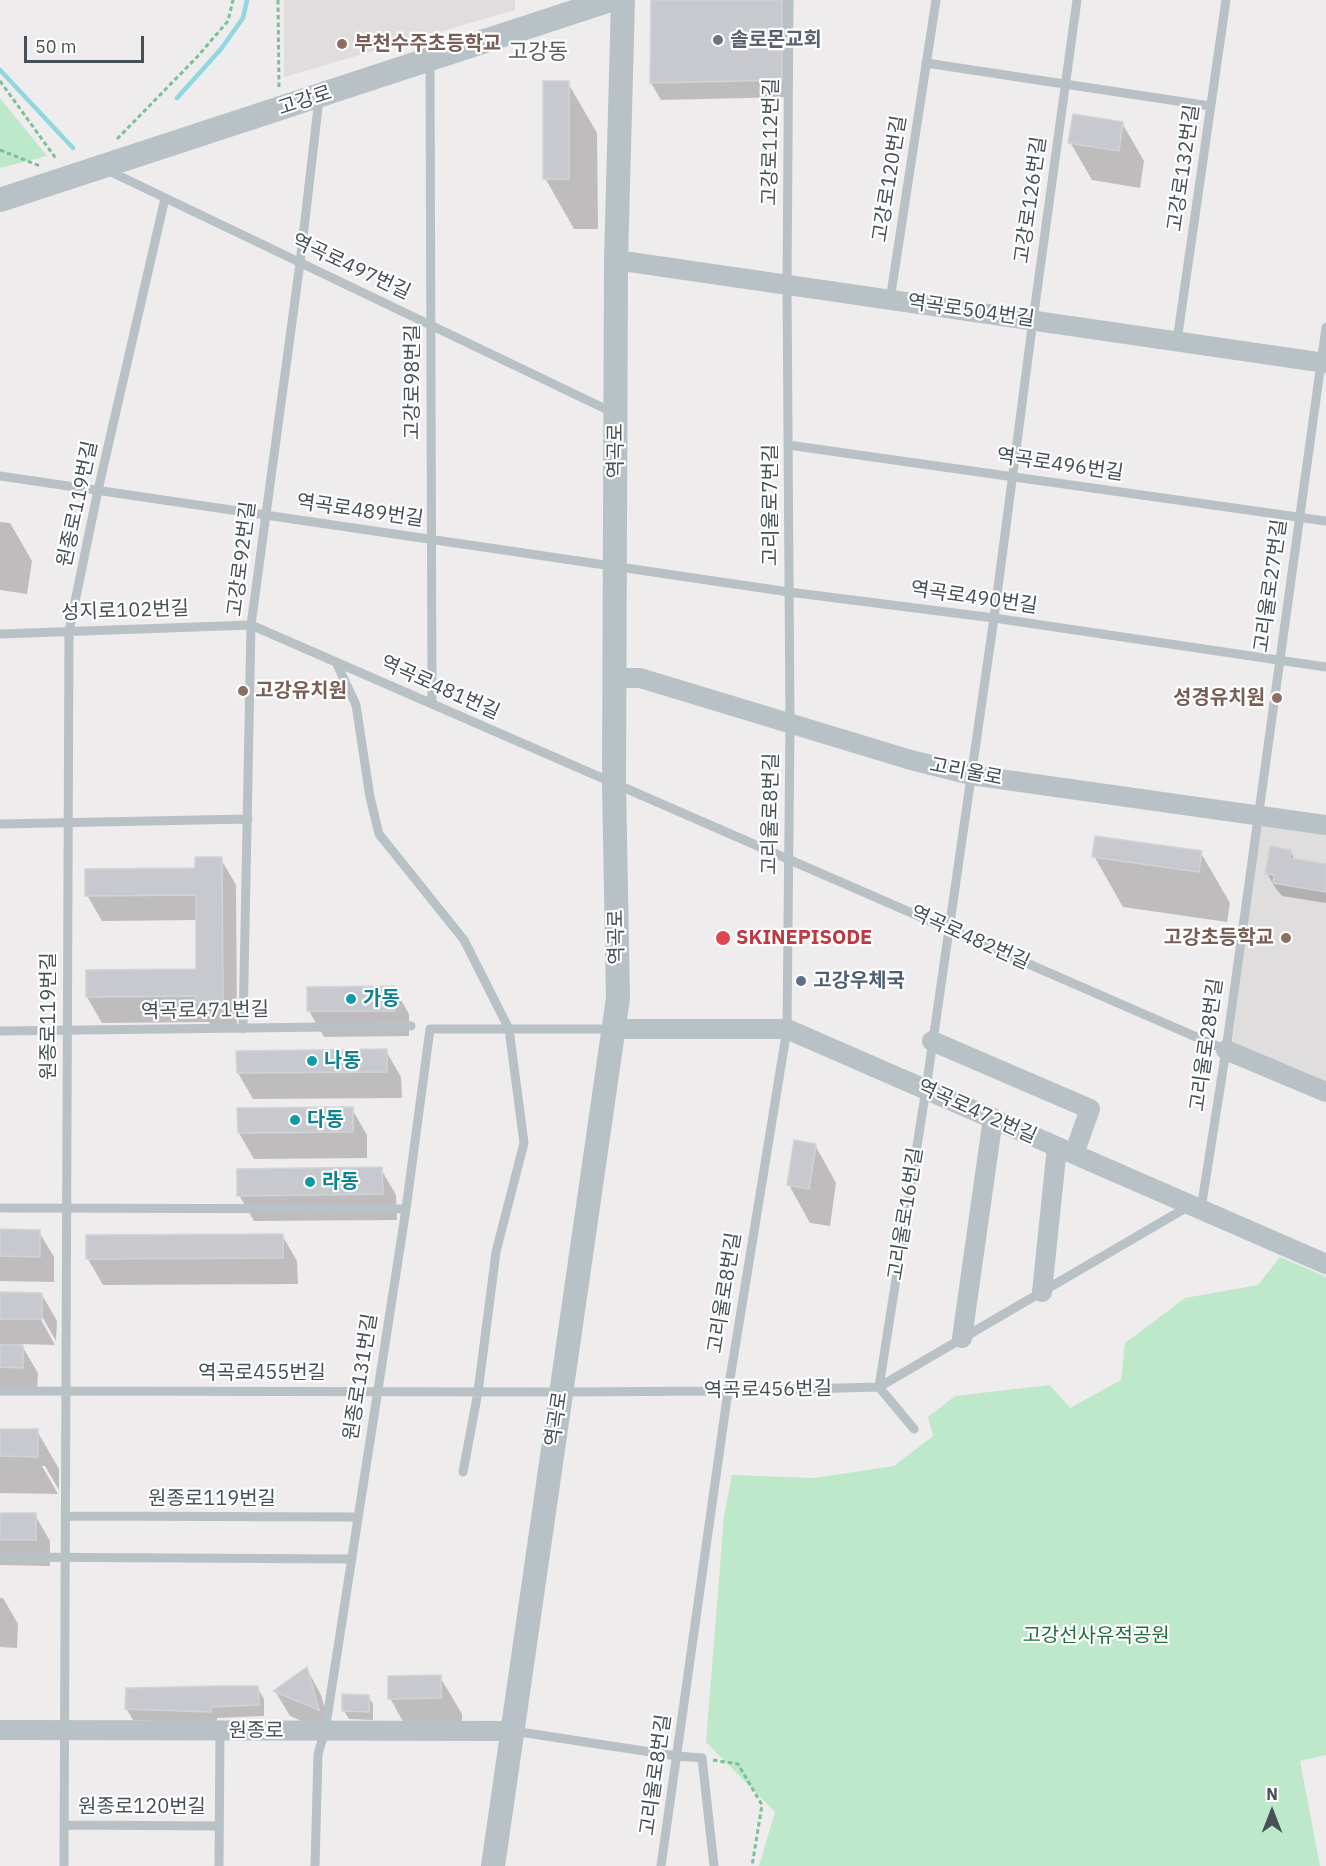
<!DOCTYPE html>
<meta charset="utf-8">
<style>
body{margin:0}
#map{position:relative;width:1326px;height:1866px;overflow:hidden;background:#eeecec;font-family:"IBM Plex Sans",sans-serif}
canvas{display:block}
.north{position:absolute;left:1242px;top:1782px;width:60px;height:60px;-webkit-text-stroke:4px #fff;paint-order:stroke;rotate:0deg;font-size:16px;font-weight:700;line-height:24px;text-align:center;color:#465056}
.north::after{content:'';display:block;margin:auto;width:21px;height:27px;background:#465056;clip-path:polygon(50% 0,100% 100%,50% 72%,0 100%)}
.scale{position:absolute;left:24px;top:36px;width:120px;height:27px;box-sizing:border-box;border:3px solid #465056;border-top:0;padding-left:8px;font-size:18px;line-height:21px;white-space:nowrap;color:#465056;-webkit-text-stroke:4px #fff;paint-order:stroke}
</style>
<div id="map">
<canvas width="1326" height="1866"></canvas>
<div class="north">N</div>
<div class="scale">50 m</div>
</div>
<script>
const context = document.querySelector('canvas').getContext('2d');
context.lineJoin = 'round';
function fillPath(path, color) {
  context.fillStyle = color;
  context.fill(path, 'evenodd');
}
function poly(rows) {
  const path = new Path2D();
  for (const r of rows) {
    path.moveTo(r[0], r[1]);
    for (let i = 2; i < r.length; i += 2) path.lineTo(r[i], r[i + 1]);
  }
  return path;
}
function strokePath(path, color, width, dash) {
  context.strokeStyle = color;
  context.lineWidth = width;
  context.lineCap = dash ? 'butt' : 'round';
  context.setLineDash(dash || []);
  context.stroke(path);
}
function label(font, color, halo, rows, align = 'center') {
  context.font = font + ' "IBM Plex Sans","Noto Sans KR",sans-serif';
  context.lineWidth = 4.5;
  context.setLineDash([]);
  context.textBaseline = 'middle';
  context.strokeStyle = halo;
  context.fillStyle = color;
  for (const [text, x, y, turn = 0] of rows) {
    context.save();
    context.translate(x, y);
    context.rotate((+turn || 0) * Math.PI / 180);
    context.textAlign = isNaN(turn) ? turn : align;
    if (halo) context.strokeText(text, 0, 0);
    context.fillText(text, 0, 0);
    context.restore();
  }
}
fillPath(poly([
 [284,0,515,0,515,10,284,77],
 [1261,821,1326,830,1326,1085,1232,1045]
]), '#dfdddd');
fillPath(poly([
 [0,98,47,156,0,168],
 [1280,1257,1326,1277,1326,1755,1300,1761,1320,1866,759,1866,775,1812,706,1742,724,1516,732,1475,814,1478,894,1466,933,1436,928,1417,955,1396,1050,1385,1070,1408,1121,1380,1125,1343,1185,1298,1258,1285]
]), '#bee8ca');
fillPath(poly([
 [652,0,793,0,791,97,661,100,651,83],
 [568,83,597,133,598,229,574,229,545,178],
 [1122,123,1144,161,1140,188,1092,180,1070,142],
 [0,522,10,523,32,561,27,594,0,590],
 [1290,851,1295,860,1326,865,1326,903,1282,896,1274,886,1267,873],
 [1201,853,1230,903,1227,922,1123,907,1094,856],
 [221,859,236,885,237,1028,213,1029,209,1022,102,1023,87,997,197,971,197,920,102,921,87,895,197,869],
 [394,988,409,1014,409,1036,324,1037,309,1011],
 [386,1051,401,1077,402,1098,253,1099,238,1073],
 [352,1109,367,1135,367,1158,254,1159,239,1133],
 [815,1145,836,1183,830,1226,810,1223,789,1185],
 [381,1169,396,1195,397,1220,254,1221,239,1195],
 [0,1231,39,1232,54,1257,54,1282,0,1281],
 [282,1235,297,1261,298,1284,103,1285,88,1259,88,1237],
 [0,1294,42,1295,57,1321,56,1341,43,1318,40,1318,55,1345,21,1344,38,1373,37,1393,0,1393],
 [0,1430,37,1431,59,1469,59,1490,45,1466,42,1466,58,1494,0,1493],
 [0,1514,35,1515,50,1541,50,1566,0,1565],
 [0,1598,3,1598,18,1624,17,1648,0,1647],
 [307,1669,321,1695,332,1734,290,1716,275,1691],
 [440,1677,462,1714,462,1736,411,1736,390,1698],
 [257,1687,264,1699,264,1716,217,1718,217,1723,133,1720,126,1708],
 [368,1696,373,1704,373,1720,349,1719,344,1711]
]), '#0003');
strokePath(poly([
 [0,70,73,148],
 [177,98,221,49,243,18,247,0]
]), '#90d7e0', 4.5);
const building = poly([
 [651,0,782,0,782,80,650,83,651,0],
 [543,81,569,81,569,179,543,179,543,81],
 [1073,114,1123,122,1119,151,1068,143,1073,114],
 [1095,836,1202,851,1199,872,1092,857,1095,836],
 [1270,846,1291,850,1290,858,1326,864,1326,892,1273,883,1274,875,1265,874,1270,846],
 [195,857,222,857,223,1003,196,1003,196,996,86,997,86,970,196,969,196,895,85,896,85,869,195,868,195,857],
 [395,986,395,1011,307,1011,307,987,395,986],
 [387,1049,387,1072,237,1073,236,1051,387,1049],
 [353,1107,353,1132,238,1133,237,1108,353,1107],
 [794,1140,816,1144,809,1189,787,1185,794,1140],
 [382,1167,383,1194,237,1196,237,1169,382,1167],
 [0,1229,40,1230,40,1257,0,1256,0,1229],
 [283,1234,283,1258,86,1259,86,1235,283,1234],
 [0,1292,42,1293,42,1319,0,1319,0,1292],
 [0,1345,23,1345,23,1368,0,1367,0,1345],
 [0,1429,38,1429,38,1457,0,1456,0,1429],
 [0,1513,36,1513,36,1540,0,1540,0,1513],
 [307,1667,319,1710,273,1691,307,1667],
 [441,1675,441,1698,388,1699,388,1676,441,1675],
 [218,1686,258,1686,259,1705,211,1707,211,1712,125,1709,126,1688,218,1686],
 [342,1694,369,1695,369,1712,342,1711,342,1694]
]);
fillPath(building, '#c7c9ce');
strokePath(building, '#d0d3d7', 1.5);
strokePath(poly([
 [278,0,279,90],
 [0,81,57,160],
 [117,139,197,57,228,21,233,0],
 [0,150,40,166],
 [713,1760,738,1764,762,1805,752,1866]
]), '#7ac197', 3, [4.5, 3]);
strokePath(poly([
 [430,60,432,703],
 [926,63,1210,106],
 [107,170,614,413],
 [890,300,936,0],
 [1177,341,1226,0],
 [788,445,1326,521],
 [0,476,789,592,994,618,1326,667],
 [0,634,251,625,1226,1050],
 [336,662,356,705,370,797,379,834,464,940,509,1029,524,1143,496,1252,478,1392,463,1472],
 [0,824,248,819],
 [243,1029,251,625,300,263,319,99],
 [0,1031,411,1026],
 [0,1208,406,1209],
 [1201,1209,1226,1050,1326,327],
 [0,1391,561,1392,728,1391,879,1387,1189,1206],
 [914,1429,879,1387,926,1089,994,618,1033,320,1077,0],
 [66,1516,358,1517],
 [0,1557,351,1559],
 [513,1731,677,1756,702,1758,714,1866],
 [65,1825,219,1826],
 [64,1866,69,631,98,490,165,198],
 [219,1866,220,1731],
 [315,1866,318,1754,325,1731,406,1209,430,1029,611,1029],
 [661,1866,728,1391,787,1029,790,724,787,285,789,0]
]), '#b8c1c6', 9);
strokePath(poly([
 [616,260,1326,363],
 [615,678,640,678,911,760,971,775,1326,825],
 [614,1029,787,1029,1326,1264],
 [932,1041,1090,1109,1074,1154],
 [1226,1050,1326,1092],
 [1042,1292,1057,1147],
 [962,1338,993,1118],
 [0,1730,513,1731]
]), '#b8c1c6', 20);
strokePath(poly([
 [0,200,610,0],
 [493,1866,618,998,614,783,616,260,623,0]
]), '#b8c1c6', 24);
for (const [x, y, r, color] of [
 [718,40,6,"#6b7280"],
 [342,44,6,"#8d6e63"],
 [243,691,6,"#8d6e63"],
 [1277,698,6,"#8d6e63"],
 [723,938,8,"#e0444e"],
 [1286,938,6,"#8d6e63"],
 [801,981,6,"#5c6f8a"],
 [351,999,6,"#0f9aa8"],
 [312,1061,6,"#0f9aa8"],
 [295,1120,6,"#0f9aa8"],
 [310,1182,6,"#0f9aa8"]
]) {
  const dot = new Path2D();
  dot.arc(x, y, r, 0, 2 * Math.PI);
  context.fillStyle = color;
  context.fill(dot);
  strokePath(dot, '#fff', 2);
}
label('bold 20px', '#5b616d', '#fff', [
 ["솔로몬교회",730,40]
], 'left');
label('bold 20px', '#785e54', '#fff', [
 ["부천수주초등학교",354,44],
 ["고강유치원",255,691],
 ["성경유치원",1265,698,"right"],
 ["고강초등학교",1274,938,"right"]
], 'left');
label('20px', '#465056', '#fff', [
 ["고강로",305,101,-18],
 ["고강로112번길",771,142,-89],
 ["고강로132번길",1184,168,-82],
 ["고강로120번길",890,179,-81],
 ["고강로126번길",1031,200,-82],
 ["역곡로497번길",351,267,25],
 ["역곡로504번길",971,311,8],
 ["고강로98번길",413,382,-90],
 ["역곡로",616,451,-90],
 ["역곡로496번길",1060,465,8],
 ["원종로119번길",78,504,-78],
 ["고리울로7번길",771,505,-90],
 ["역곡로489번길",360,511,8],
 ["고강로92번길",242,559,-83],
 ["고리울로27번길",1271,586,-82],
 ["역곡로490번길",974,598,8],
 ["성지로102번길",125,611,-2],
 ["역곡로481번길",440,688,24],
 ["고리울로",966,772,11],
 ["고리울로8번길",771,814,-89],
 ["역곡로",617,937,-91],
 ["역곡로482번길",970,938,24],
 ["역곡로471번길",205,1011,-1],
 ["원종로119번길",49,1016,-90],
 ["고리울로28번길",1207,1045,-82],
 ["역곡로472번길",977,1112,24],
 ["고리울로16번길",906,1214,-81],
 ["고리울로8번길",725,1293,-81],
 ["역곡로455번길",262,1373],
 ["원종로131번길",361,1377,-81],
 ["역곡로456번길",768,1390,-1],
 ["역곡로",557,1419,-82],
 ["원종로119번길",212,1499],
 ["원종로",256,1731],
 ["고리울로8번길",656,1775,-82],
 ["원종로120번길",142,1807]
]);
label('bold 20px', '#be3a42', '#fff', [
 ["SKINEPISODE",736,938]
], 'left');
label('bold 20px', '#4e5e75', '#fff', [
 ["고강우체국",813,981]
], 'left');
label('bold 20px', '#0d838f', '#fff', [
 ["가동",363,999],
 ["나동",324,1061],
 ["다동",307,1120],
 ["라동",322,1182]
], 'left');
label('20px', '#216e3f', '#fff', [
 ["고강선사유적공원",1096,1636]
]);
label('22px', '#595d5f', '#fff', [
 ["고강동",538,53]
]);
</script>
